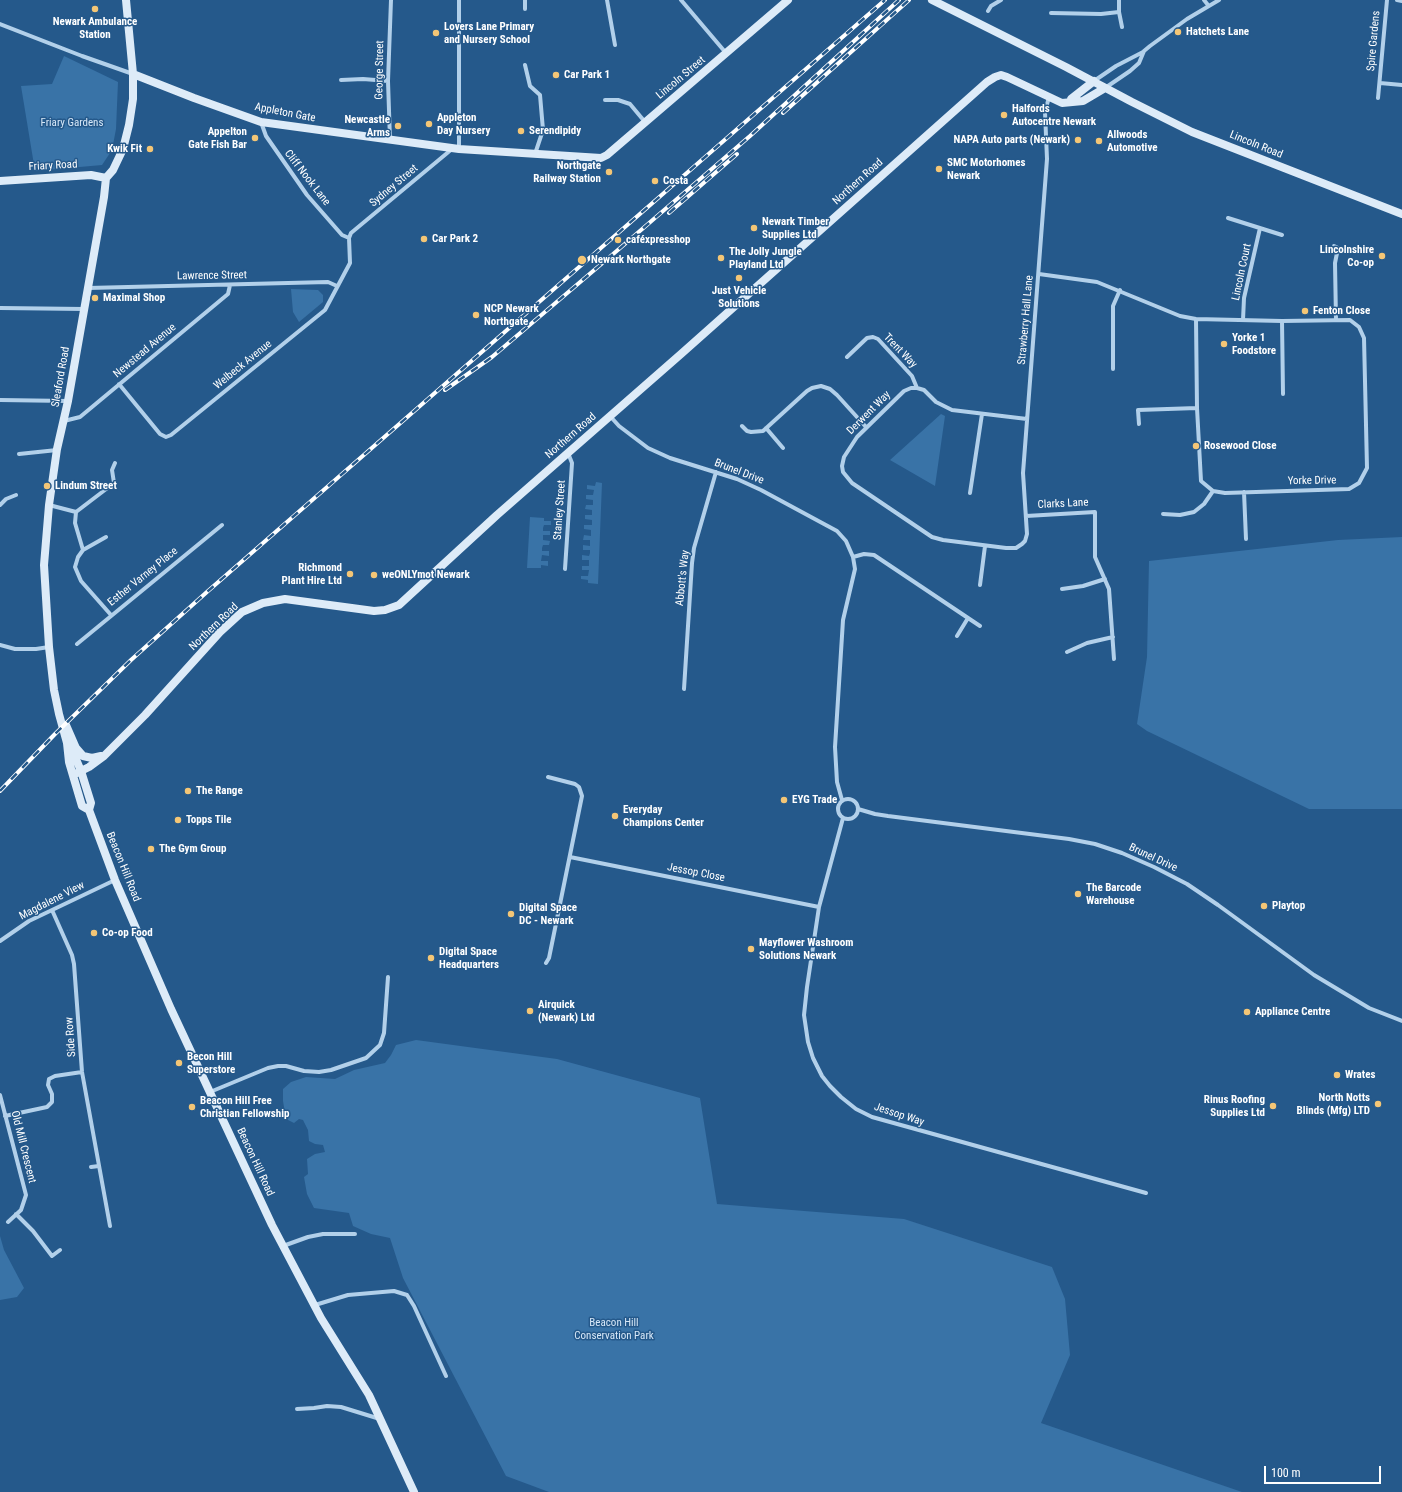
<!DOCTYPE html>
<meta charset="utf-8">
<style>
body{margin:0}
#map{position:relative;width:1402px;height:1492px;overflow:hidden;background:#25598b;font-family:"Roboto Condensed",sans-serif}
canvas{display:block}
.scale{position:absolute;left:1264px;top:1466px;width:117px;height:18px;box-sizing:border-box;border:2px solid #fff;border-top:0;padding-left:5px;font-size:12px;line-height:14px;white-space:nowrap;color:#fff;-webkit-text-stroke:3px #25598b;paint-order:stroke}
</style>
<div id="map">
<canvas width="1402" height="1492"></canvas>
<div class="scale">100 m</div>
</div>
<script>
const context = document.querySelector('canvas').getContext('2d');
context.lineJoin = 'round';
function fillPath(path, color) {
  context.fillStyle = color;
  context.fill(path, 'evenodd');
}
function poly(rows) {
  const path = new Path2D();
  for (const r of rows) {
    if (r.length === 3) {
      path.moveTo(r[0] + r[2], r[1]);
      path.arc(r[0], r[1], r[2], 0, 2 * Math.PI);
      continue;
    }
    path.moveTo(r[0], r[1]);
    for (let i = 2; i < r.length; i += 2) path.lineTo(r[i], r[i + 1]);
  }
  return path;
}
function strokePath(path, color, width, dash) {
  context.strokeStyle = color;
  context.lineWidth = width;
  context.lineCap = dash ? 'butt' : 'round';
  context.setLineDash(dash || []);
  context.stroke(path);
}
function label(font, color, halo, rows, align = 'center') {
  context.font = font + ' "Roboto Condensed",sans-serif';
  context.lineWidth = 3;
  context.setLineDash([]);
  context.textBaseline = 'middle';
  context.strokeStyle = halo;
  context.fillStyle = color;
  for (const [text, x, y, turn = 0] of rows) {
    context.save();
    context.translate(x, y);
    context.rotate((+turn || 0) * Math.PI / 180);
    context.textAlign = isNaN(turn) ? turn : align;
    if (halo) context.strokeText(text, 0, 0);
    context.fillText(text, 0, 0);
    context.restore();
  }
}
fillPath(poly([
 [64,56,118,82,116,129,112,150,102,165,35,171,21,86,52,84],
 [291,289,318,290,323,295,323,302,299,322,293,312],
 [941,414,945,416,935,486,890,460],
 [596,482,602,483,598,584,588,583,588,580,581,579,581,576,588,576,589,570,582,570,582,566,589,566,589,560,582,560,582,555,589,556,590,553,590,550,583,550,583,545,590,546,590,540,583,540,584,535,591,536,591,530,584,529,584,525,592,525,592,520,585,519,585,515,592,515,592,510,585,509,586,505,593,505,593,500,586,499,586,495,593,495,594,490,587,489,587,485,595,486],
 [530,517,544,518,544,521,551,521,551,525,544,525,543,528,543,531,550,531,550,535,543,535,543,540,550,541,549,545,543,545,542,548,542,551,549,551,549,556,542,555,541,561,548,561,548,566,541,565,541,568,527,568],
 [1402,537,1402,809,1309,809,1147,731,1137,724,1147,657,1149,561,1338,540],
 [416,1040,557,1059,700,1098,717,1204,904,1219,1052,1267,1065,1299,1070,1355,1041,1423,1242,1492,549,1492,506,1476,403,1278,390,1238,371,1234,353,1226,349,1213,314,1208,307,1194,304,1177,308,1174,307,1159,315,1154,325,1152,323,1145,315,1144,309,1141,308,1130,303,1120,299,1119,294,1123,288,1120,285,1113,283,1101,283,1089,291,1082,306,1077,335,1079,354,1070,385,1063,391,1055,396,1045],
 [0,1236,4,1250,24,1288,17,1297,0,1300]
]), '#3973a7');
strokePath(poly([
 [607,0,615,45],
 [681,0,726,53],
 [1204,0,1208,5],
 [1397,0,1402,1],
 [525,9,525,0],
 [988,11,991,6,1001,0],
 [1119,12,1122,27],
 [1051,13,1101,14,1119,12,1119,0],
 [0,24,82,56,133,74],
 [525,65,530,86,540,95,543,130,535,154],
 [341,80,363,79,388,81],
 [1094,81,1116,66,1143,52],
 [1380,83,1402,85],
 [1105,88,1130,71,1139,63,1144,51,1150,46,1187,19,1219,0],
 [1378,98,1387,0],
 [605,100,618,100,630,104,645,122],
 [261,122,266,136,307,195,342,235,349,238],
 [390,140,388,81,391,0],
 [459,149,459,0],
 [1228,218,1282,235],
 [349,238,351,233,452,149],
 [1334,246,1338,248,1335,263,1336,320],
 [1039,274,1097,282,1180,316,1196,319,1282,321,1350,320,1359,327,1364,338,1367,468,1359,483,1349,489,1225,493,1213,491,1201,481,1197,408,1196,319],
 [88,288,328,282,337,286],
 [0,308,84,309],
 [1243,320,1244,298,1260,228],
 [1282,321,1283,394],
 [847,357,867,338,873,337,878,339,912,376,917,388],
 [1113,369,1113,306,1120,290],
 [119,384,160,434,166,437,171,435,325,310,350,263,349,238],
 [0,400,68,401],
 [610,416,619,426,648,448,670,458,737,479,761,490,824,524,837,531,846,541,853,557,855,569,843,620,835,747,837,782,842,800],
 [1027,419,952,410,936,402,924,390,917,388,911,388,904,391,857,437,844,457,842,466,843,472,852,483,932,537,943,540,1006,548,1016,548,1022,544,1025,541,1027,534,1023,473,1047,159,1045,112,1049,97],
 [64,421,80,417,228,294,230,285],
 [1139,424,1138,410,1197,408],
 [742,426,747,431,751,432,763,431,807,391,812,388,821,386,830,389,837,395,866,427],
 [766,428,783,448],
 [19,454,57,450],
 [1244,492,1246,539],
 [970,493,982,414],
 [0,505,6,499,16,495],
 [49,505,76,512,75,523,83,550,106,537],
 [76,512,114,483,112,470,115,463],
 [1163,514,1180,515,1194,512,1204,504,1213,491],
 [1026,516,1095,512,1095,557,1109,589,1114,659],
 [83,550,78,557,75,567,81,581,111,615],
 [853,557,864,554,874,555,980,626],
 [565,569,572,463,568,453],
 [980,585,985,546],
 [1062,589,1083,586,1105,579],
 [957,636,968,618],
 [77,644,222,525],
 [0,645,15,649,36,649,49,647],
 [1067,652,1087,643,1113,637],
 [684,689,692,563,694,548,716,472],
 [848,809,10],
 [858,809,875,814,888,816,1069,839,1095,844,1122,853,1154,867,1187,884,1218,905,1314,975,1369,1008,1402,1021],
 [843,818,819,907,807,987,804,1015,808,1042,813,1058,822,1076,830,1086,841,1097,856,1109,872,1117,1146,1193],
 [570,857,819,907],
 [52,910,72,955,74,964,82,1072,110,1226],
 [0,941,29,921,115,880],
 [546,963,549,958,582,796,579,787,575,784,548,777],
 [210,1092,268,1068,278,1066,286,1066,304,1071,319,1072,331,1070,366,1058,380,1045,384,1033,388,977],
 [0,1095,26,1195,21,1210,8,1222],
 [5,1116,47,1107,52,1102,52,1094,48,1085,49,1079,55,1076,82,1072],
 [91,1167,99,1166],
 [16,1214,33,1231,52,1256,60,1250],
 [283,1246,308,1237,323,1234,355,1234],
 [315,1305,348,1295,394,1291,407,1295,414,1306,446,1376],
 [297,1409,314,1408,327,1406,341,1407,380,1419]
]), '#b2d0ea', 4);
strokePath(poly([
 [126,0,133,74,133,99,129,125,123,149,113,170,106,178,104,197,68,401,57,449,49,505,44,565,49,647,54,690,59,714,67,743,69,762,82,806,89,810,115,880,171,1009,272,1225,321,1318,369,1395,414,1492],
 [932,0,1066,67,1132,102,1192,132,1402,214],
 [133,74,194,98,261,122,459,149,601,158,607,155,788,0],
 [1071,102,1071,99,1094,81],
 [0,181,91,175,106,178],
 [66,725,76,748,83,756,92,758,101,756],
 [70,745,81,771,91,803,89,810],
 [73,775,89,767,104,756,145,715,220,632,242,612,263,603,285,599,374,611,385,610,399,605,497,515,681,354,987,82,995,77,1001,75,1007,77,1062,103,1083,101,1105,88]
]), '#ddebf8', 8);
const rail = poly([
 [783,113,909,0],
 [669,213,737,154],
 [445,390,492,357,619,249,750,136,899,0],
 [0,791,55,734,131,660,208,591,885,0]
]);
strokePath(rail, '#fff', 4);
strokePath(rail, '#25598b', 2.5, [8]);
for (const [x, y, r, color] of [
 [95,9,4,"#f4c676"],
 [1178,32,4,"#f4c676"],
 [436,33,4,"#f4c676"],
 [556,75,4,"#f4c676"],
 [1004,115,4,"#f4c676"],
 [429,124,4,"#f4c676"],
 [398,126,4,"#f4c676"],
 [521,131,4,"#f4c676"],
 [255,138,4,"#f4c676"],
 [1078,140,4,"#f4c676"],
 [1099,141,4,"#f4c676"],
 [150,149,4,"#f4c676"],
 [939,169,4,"#f4c676"],
 [609,172,4,"#f4c676"],
 [655,181,4,"#f4c676"],
 [754,228,4,"#f4c676"],
 [424,239,4,"#f4c676"],
 [618,240,4,"#f4c676"],
 [1382,256,4,"#f4c676"],
 [721,258,4,"#f4c676"],
 [582,260,5,"#f4c676"],
 [739,278,4,"#f4c676"],
 [95,298,4,"#f4c676"],
 [1305,311,4,"#f4c676"],
 [476,315,4,"#f4c676"],
 [1224,344,4,"#f4c676"],
 [1196,446,4,"#f4c676"],
 [47,486,4,"#f4c676"],
 [350,574,4,"#f4c676"],
 [374,575,4,"#f4c676"],
 [188,791,4,"#f4c676"],
 [784,800,4,"#f4c676"],
 [615,816,4,"#f4c676"],
 [178,820,4,"#f4c676"],
 [151,849,4,"#f4c676"],
 [1078,894,4,"#f4c676"],
 [1264,906,4,"#f4c676"],
 [511,914,4,"#f4c676"],
 [94,933,4,"#f4c676"],
 [751,949,4,"#f4c676"],
 [431,958,4,"#f4c676"],
 [530,1011,4,"#f4c676"],
 [1247,1012,4,"#f4c676"],
 [179,1063,4,"#f4c676"],
 [1337,1075,4,"#f4c676"],
 [1378,1104,4,"#f4c676"],
 [1273,1106,4,"#f4c676"],
 [192,1107,4,"#f4c676"]
]) {
  const dot = new Path2D();
  dot.arc(x, y, r, 0, 2 * Math.PI);
  context.fillStyle = color;
  context.fill(dot);
  strokePath(dot, '#25598b', 1.5);
}
label('bold 11px', '#fff', '#25598b', [
 ["Newark Ambulance",95,22,"center"],
 ["Station",95,35,"center"],
 ["Lovers Lane Primary",444,27],
 ["and Nursery School",444,40],
 ["Hatchets Lane",1186,32],
 ["Car Park 1",564,75],
 ["Halfords",1012,109],
 ["Autocentre Newark",1012,122],
 ["Appleton",437,118],
 ["Day Nursery",437,131],
 ["Newcastle",390,120,"right"],
 ["Arms",390,133,"right"],
 ["Serendipidy",529,131],
 ["Appelton",247,132,"right"],
 ["Gate Fish Bar",247,145,"right"],
 ["Allwoods",1107,135],
 ["Automotive",1107,148],
 ["NAPA Auto parts (Newark)",1070,140,"right"],
 ["Kwik Fit",142,149,"right"],
 ["SMC Motorhomes",947,163],
 ["Newark",947,176],
 ["Northgate",601,166,"right"],
 ["Railway Station",601,179,"right"],
 ["Costa",663,181],
 ["Newark Timber",762,222],
 ["Supplies Ltd",762,235],
 ["Car Park 2",432,239],
 ["caféxpresshop",626,240],
 ["Lincolnshire",1374,250,"right"],
 ["Co-op",1374,263,"right"],
 ["The Jolly Jungle",729,252],
 ["Playland Ltd",729,265],
 ["Newark Northgate",591,260],
 ["Just Vehicle",739,291,"center"],
 ["Solutions",739,304,"center"],
 ["Maximal Shop",103,298],
 ["NCP Newark",484,309],
 ["Northgate",484,322],
 ["Fenton Close",1313,311],
 ["Yorke 1",1232,338],
 ["Foodstore",1232,351],
 ["Rosewood Close",1204,446],
 ["Lindum Street",55,486],
 ["Richmond",342,568,"right"],
 ["Plant Hire Ltd",342,581,"right"],
 ["weONLYmot Newark",382,575],
 ["The Range",196,791],
 ["EYG Trade",792,800],
 ["Everyday",623,810],
 ["Champions Center",623,823],
 ["Topps Tile",186,820],
 ["The Gym Group",159,849],
 ["The Barcode",1086,888],
 ["Warehouse",1086,901],
 ["Playtop",1272,906],
 ["Digital Space",519,908],
 ["DC - Newark",519,921],
 ["Co-op Food",102,933],
 ["Mayflower Washroom",759,943],
 ["Solutions Newark",759,956],
 ["Digital Space",439,952],
 ["Headquarters",439,965],
 ["Airquick",538,1005],
 ["(Newark) Ltd",538,1018],
 ["Appliance Centre",1255,1012],
 ["Becon Hill",187,1057],
 ["Superstore",187,1070],
 ["Wrates",1345,1075],
 ["North Notts",1370,1098,"right"],
 ["Blinds (Mfg) LTD",1370,1111,"right"],
 ["Rinus Roofing",1265,1100,"right"],
 ["Supplies Ltd",1265,1113,"right"],
 ["Beacon Hill Free",200,1101],
 ["Christian Fellowship",200,1114]
], 'left');
label('11px', '#fff', '#25598b', [
 ["Spire Gardens",1374,41,-85],
 ["George Street",380,70,-89],
 ["Lincoln Street",681,78,-40],
 ["Appleton Gate",285,113,11],
 ["Lincoln Road",1256,145,22],
 ["Friary Road",53,166,-3],
 ["Cliff Nook Lane",307,178,52],
 ["Northern Road",858,182,-42],
 ["Sydney Street",394,186,-40],
 ["Lincoln Court",1242,272,-78],
 ["Lawrence Street",212,276,-1],
 ["Strawberry Hall Lane",1026,320,-85],
 ["Newstead Avenue",145,351,-40],
 ["Trent Way",900,351,46],
 ["Welbeck Avenue",243,365,-39],
 ["Sleaford Road",61,377,-80],
 ["Derwent Way",869,413,-45],
 ["Northern Road",571,436,-41],
 ["Brunel Drive",739,472,21],
 ["Yorke Drive",1312,481,-1],
 ["Clarks Lane",1063,504,-3],
 ["Stanley Street",560,510,-86],
 ["Esther Varney Place",143,577,-39],
 ["Abbott's Way",683,578,-84],
 ["Northern Road",214,627,-44],
 ["Brunel Drive",1153,858,25],
 ["Beacon Hill Road",123,867,68],
 ["Jessop Close",696,873,11],
 ["Magdalene View",52,901,-27],
 ["Side Row",71,1037,-94],
 ["Jessop Way",899,1115,18],
 ["Old Mill Crescent",23,1147,76],
 ["Beacon Hill Road",255,1162,65]
]);
label('11px', '#d7e8f8', '#25598b', [
 ["Friary Gardens",72,123],
 ["Beacon Hill",614,1323],
 ["Conservation Park",614,1336]
]);
</script>
